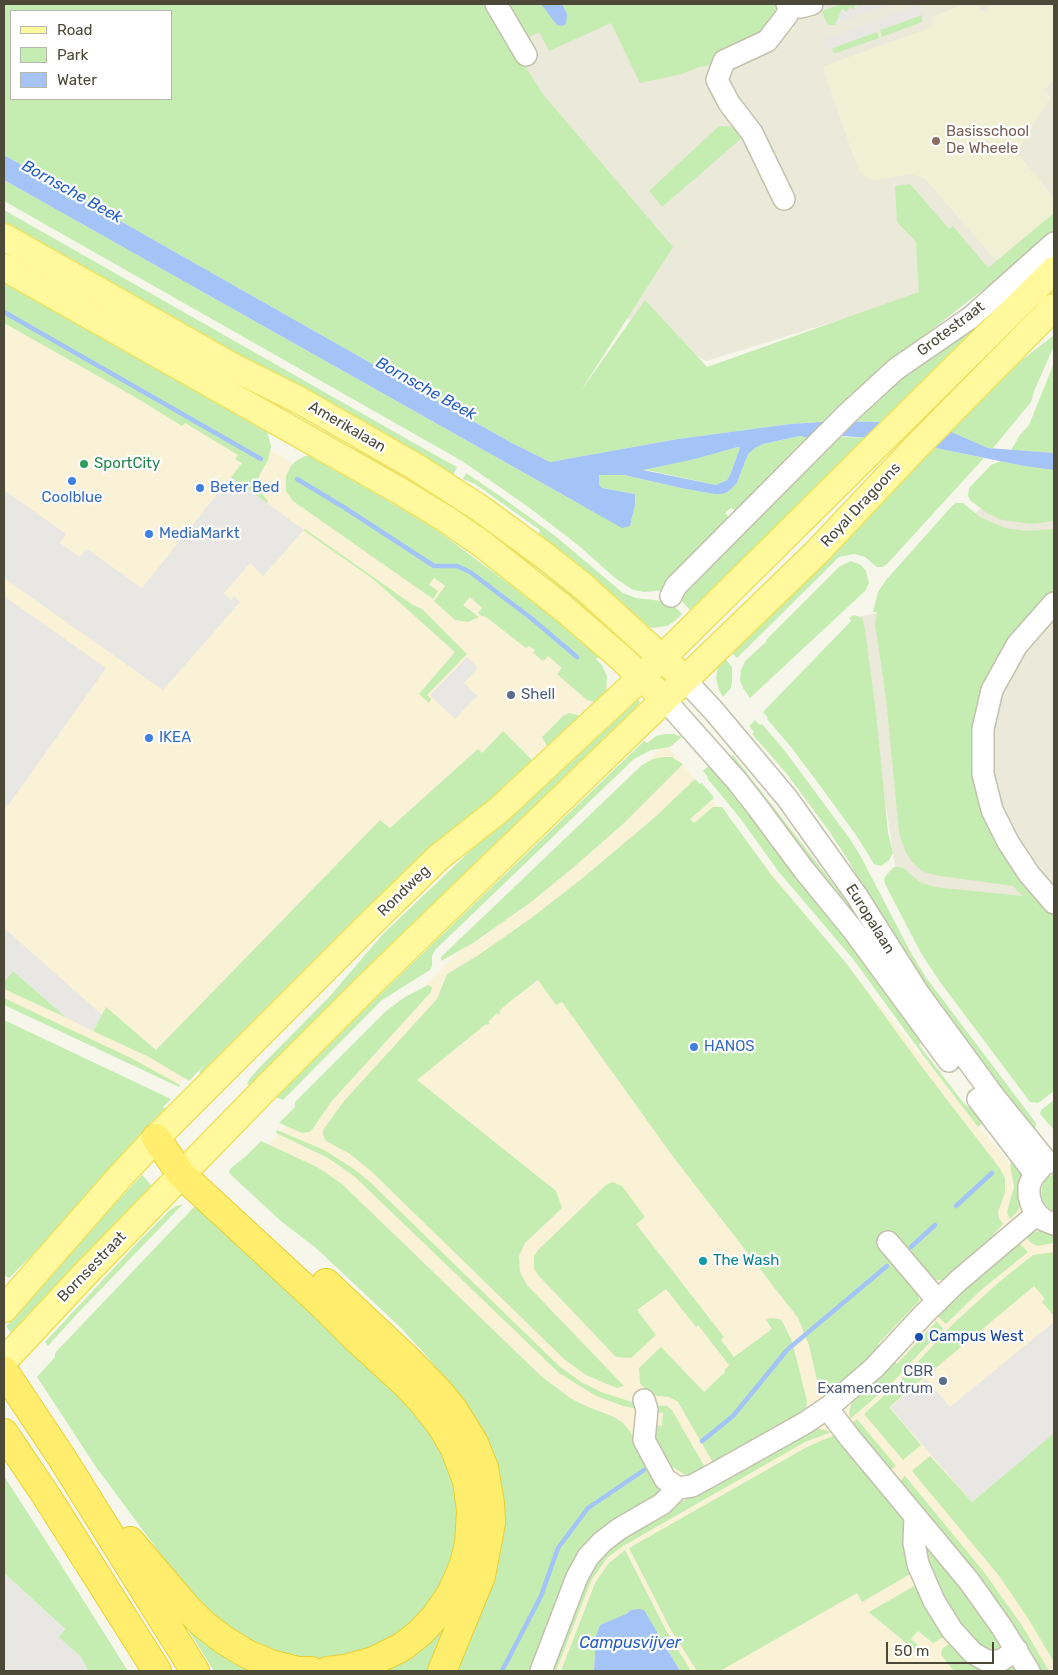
<!DOCTYPE html>
<style>
body{margin:0}
#map{position:relative;width:1058px;height:1675px;overflow:hidden;background:#f7f6eb;font-family:Rubik,sans-serif}
canvas{display:block}
.frame{position:absolute;inset:0;border:5px solid #4c4938;pointer-events:none}
.legend{position:absolute;left:10px;top:10px;width:162px;height:90px;box-sizing:border-box;background:#fff;border:1px solid #b7b6af;margin:0;padding:6px 9px;list-style:none;font-size:15px;color:#4c4938}
.legend li{display:flex;align-items:center;gap:10px;height:25px}
.legend b{width:25px;border:1px solid #b7b6af}
.scale{position:absolute;left:886px;top:1642px;width:108px;height:22px;box-sizing:border-box;border:2px solid #4c4938;border-top:0;padding-left:6px;font-size:15px;line-height:18px;white-space:nowrap;color:#4c4938;-webkit-text-stroke:4px #fff;paint-order:stroke}
</style>
<div id="map">
<canvas width="1058" height="1675"></canvas>
<div class="frame"></div>
<ul class="legend">
<li><b style="height:6px;background:#fff89c"></b>Road</li>
<li><b style="height:14px;background:#c5edb2"></b>Park</li>
<li><b style="height:14px;background:#a4c3f7"></b>Water</li>
</ul>
<div class="scale">50 m</div>
</div>
<script>
const context = document.querySelector('canvas').getContext('2d');
context.lineJoin = 'round';
function fillPath(path, color) {
  context.fillStyle = color;
  context.fill(path, 'evenodd');
}
function poly(rows) {
  const path = new Path2D();
  for (const r of rows) {
    path.moveTo(r[0], r[1]);
    for (let i = 2; i < r.length; i += 2) path.lineTo(r[i], r[i + 1]);
  }
  return path;
}
function strokePath(path, color, width, dash) {
  context.strokeStyle = color;
  context.lineWidth = width;
  context.lineCap = dash ? 'butt' : 'round';
  context.setLineDash(dash || []);
  context.stroke(path);
}
function label(font, color, halo, rows, align = 'center') {
  context.font = font + ' Rubik,sans-serif';
  context.lineWidth = 4.5;
  context.setLineDash([]);
  context.textBaseline = 'middle';
  context.strokeStyle = halo;
  context.fillStyle = color;
  for (const [text, x, y, turn = 0] of rows) {
    context.save();
    context.translate(x, y);
    context.rotate((+turn || 0) * Math.PI / 180);
    context.textAlign = isNaN(turn) ? turn : align;
    if (halo) context.strokeText(text, 0, 0);
    context.fillText(text, 0, 0);
    context.restore();
  }
}
fillPath(poly([
 [254,4,1054,4,1054,230,983,282,925,294,706,361,453,224],
 [1054,426,1054,968,898,885,857,617,888,611]
]), '#ebe9d9');
fillPath(poly([
 [4,287,579,639,610,690,178,1084,4,1003],
 [665,743,1054,1218,1054,1671,465,1671,457,1374,243,1170]
]), '#f9f2d6');
fillPath(poly([
 [965,4,975,4,982,11,996,4,1054,4,1054,81,1044,90,1050,98,1017,152,1054,198,1054,213,997,262,924,178,910,174,874,181,859,172,823,69,824,66,932,27,934,24,932,18,934,16]
]), '#f1efd4');
fillPath(poly([
 [4,4,490,4,505,33,542,93,673,247,580,392,645,300,707,367,919,292,916,242,897,222,895,186,910,184,949,229,953,226,988,268,1054,213,1054,235,887,364,831,421,790,424,678,439,550,462,510,442,4,155],
 [11,11,171,11,171,99,11,99],
 [502,4,775,4,776,23,708,66,699,67,682,74,640,83,611,23,549,51,539,32,522,41],
 [840,4,862,4,861,6,847,12,842,10,835,25,829,25,826,22,822,11],
 [922,15,922,22,882,37,880,30],
 [877,32,879,38,836,53,833,52,832,48],
 [719,126,738,127,743,137,662,207,649,191],
 [4,180,572,500,630,525,635,505,635,494,602,488,599,484,599,475,624,475,681,488,714,494,723,494,729,491,737,483,748,454,755,448,763,444,800,436,814,439,737,512,731,508,725,513,731,520,666,590,644,592,633,590,615,578,578,545,527,506,462,461,4,201],
 [4,210,444,460,457,467,452,477,4,224],
 [1039,265,888,422,853,421,903,372],
 [4,276,267,430,271,447,268,460,260,474,258,481,260,491,268,501,267,503,231,477,242,463,235,459,238,455,185,423,182,426,135,397,4,323],
 [1054,335,1054,346,1034,391,1031,402,993,448,988,448,946,431,994,382],
 [1054,363,1054,453,1011,450,1020,435,1029,425],
 [320,431,351,448,390,461,443,492,621,631,616,636,543,573,453,507,386,466,352,454],
 [838,437,872,438,826,477,690,610,680,599,679,590],
 [738,447,740,448,730,475,727,480,716,485,642,469,695,459],
 [931,447,984,458,887,564,882,567,877,567,865,557,854,554,839,557,737,658,728,649],
 [312,455,438,531,548,613,599,657,596,659,602,665,607,676,606,693,599,701,594,702,587,700,557,674,562,668,548,656,543,661,533,653,535,650,529,646,526,648,486,617,482,616,478,613,482,608,470,597,463,605,479,617,468,622,455,620,434,601,445,586,443,584,434,578,430,583,429,585,438,591,433,599,293,501,286,491,286,476,291,466,296,461,305,456],
 [1001,461,1024,466,1054,470,1054,521,1031,524,1002,520,987,513,971,501,968,496,969,488,991,465],
 [466,473,500,496,554,535,623,593,636,598,670,602,682,614,675,621,667,626,652,628,642,624,574,568,539,533,540,530,475,484,463,479],
 [956,503,963,503,980,517,1005,528,1026,531,1054,529,1054,598,1021,632,978,762,1054,909,1054,1091,1038,1103,1030,1102,940,982,921,953,885,884,884,879,887,874,894,867,898,867,903,868,920,882,934,887,1023,896,1013,886,934,875,922,871,912,862,905,851,899,833,886,698,875,624,877,612,873,612,878,592,886,580,952,506],
 [305,529,413,605,422,609,467,654,427,695,431,699,429,703,419,694,455,652,373,579,303,530],
 [851,561,861,565,866,571,869,583,865,591,750,698,743,688,740,680,741,670,745,661,767,641,766,640,840,566],
 [854,615,862,618,865,629,876,713,888,832,893,853,889,860,881,866,874,864,856,835,818,783,791,747,767,719,768,718,763,712,851,621,849,618],
 [724,657,732,667,732,681,731,688,723,697,719,690,716,678,718,666],
 [638,699,640,702,630,714,354,980,308,1035,253,1086,247,1084,250,1078,262,1065,330,996,383,934,509,814],
 [569,713,581,716,550,751,542,737,563,716],
 [755,720,760,725,762,724,785,751,850,839,861,857,910,951,925,976,1036,1123,1035,1130,1031,1134,992,1087,881,917,848,860,829,831,787,774,752,734,754,732,749,726],
 [503,731,531,759,532,765,202,1074,199,1072,205,1064,189,1081,149,1057,93,1031,106,1007,156,1050,380,820,390,828,478,749,482,753],
 [665,734,674,734,682,737,670,747,651,750,634,759,435,950,432,956,432,966,430,970,382,1000,283,1100,271,1095,320,1046,366,1008,644,741,647,743,656,736],
 [733,755,862,921,986,1103,729,759],
 [664,757,673,757,673,758,683,764,623,824,575,866,531,902,473,943,441,961,441,957,642,765,653,759],
 [710,765,717,769,900,1003,921,1043,919,1045,962,1101,984,1122,978,1127,928,1062,853,959,778,871,740,818,707,778,708,777,703,771],
 [695,779,700,784,702,783,713,796,713,799,690,819,694,823,713,807,722,807,772,876,847,964,922,1067,1001,1170,1005,1178,1005,1193,998,1212,999,1218,1003,1224,974,1257,944,1280,934,1280,892,1237,879,1247,917,1293,919,1298,919,1301,878,1344,883,1349,837,1391,825,1388,817,1380,809,1345,798,1318,674,1158,562,1002,556,1005,538,980,508,1003,499,1011,500,1013,499,1015,497,1013,488,1022,490,1023,488,1025,486,1024,417,1080,556,1191,562,1208,525,1243,519,1256,520,1272,527,1285,624,1386,617,1388,600,1381,586,1375,564,1359,371,1171,350,1154,326,1141,323,1135,323,1130,344,1101,437,999,447,974,477,956,530,919,584,877,654,818],
 [13,971,67,1018,4,989,4,981],
 [428,985,432,987,431,992,331,1102,312,1130,309,1132,302,1133,279,1123,295,1107,295,1102,386,1011,405,997],
 [4,998,131,1058,180,1085,179,1087,4,1005],
 [4,1020,171,1099,163,1107,168,1110,47,1240,9,1278,4,1275],
 [1054,1100,1054,1130,1040,1114,1041,1110],
 [277,1130,324,1150,354,1169,370,1182,559,1366,581,1382,601,1392,638,1404,639,1409,623,1406,596,1396,559,1373,354,1176,328,1158,276,1133],
 [261,1141,317,1167,342,1184,541,1376,570,1398,588,1407,614,1417,623,1423,629,1430,660,1484,660,1494,610,1526,533,1671,453,1671,469,1638,455,1390,423,1352,400,1327,316,1248,282,1222,231,1175,229,1172,231,1168,245,1157],
 [1012,1160,1024,1169,1022,1202,1017,1212,1010,1219,1007,1212,1014,1187,1010,1165],
 [1054,1173,1054,1212,1047,1207,1043,1201,1041,1194,1042,1187,1045,1180],
 [142,1175,155,1189,33,1317,28,1316,11,1333,6,1326,18,1314,20,1305],
 [612,1182,622,1186,645,1217,636,1224,724,1337,721,1340,734,1357,772,1329,766,1320,770,1318,779,1319,782,1321,792,1341,807,1401,806,1411,715,1466,678,1402,669,1397,650,1395,640,1383,639,1368,661,1347,704,1392,725,1372,724,1371,729,1365,698,1325,696,1327,666,1289,637,1310,656,1335,631,1358,616,1357,539,1276,534,1269,534,1256,539,1249,606,1185],
 [215,1187,428,1388,456,1423,468,1445,477,1468,484,1498,485,1520,482,1547,477,1572,467,1601,436,1671,370,1671,378,1669,407,1654,427,1638,442,1622,459,1599,472,1570,478,1546,480,1509,475,1479,462,1444,447,1419,407,1373,212,1190],
 [183,1204,75,1316,48,1346,45,1342,140,1240,170,1210,176,1206],
 [194,1207,204,1211,417,1407,459,1484,460,1545,444,1591,397,1639,322,1663,251,1647,193,1598,96,1467,37,1377,55,1357,55,1353],
 [1047,1229,1054,1230,1054,1243,1037,1246,1030,1242,1027,1238,1034,1232],
 [1020,1244,1028,1252,981,1290,946,1324,935,1314,983,1268],
 [1054,1252,1054,1316,1042,1302,1045,1299,1034,1286,889,1407,921,1445,903,1460,864,1414,900,1381,954,1323,998,1283,1033,1255],
 [935,1320,943,1328,891,1384,850,1419,849,1412,853,1399,892,1360,897,1364,935,1323],
 [654,1405,667,1406,672,1410,707,1471,691,1475,684,1474,669,1465,654,1441,654,1425,662,1426,663,1413,655,1411],
 [857,1419,896,1466,892,1469,883,1466,851,1424],
 [816,1428,832,1432,805,1442,623,1546,607,1558,591,1581,556,1671,549,1671,589,1569,622,1536,803,1432],
 [1054,1433,1054,1662,1029,1620,1000,1577,912,1471,930,1456,972,1502],
 [837,1434,899,1508,905,1521,912,1573,862,1602,857,1593,720,1671,697,1671,671,1630,629,1548,807,1447],
 [4,1476,51,1549,128,1671,88,1671,81,1657,58,1637,65,1629,4,1573],
 [905,1476,984,1572,1023,1627,1049,1671,1037,1671,902,1489,901,1480],
 [927,1542,1004,1645,996,1656,954,1626,918,1547],
 [625,1550,667,1632,691,1671,680,1671,662,1640,631,1610,626,1614,600,1625,596,1636,594,1671,561,1671,595,1583,608,1564],
 [916,1585,945,1636,933,1643,918,1631,911,1639,918,1645,909,1656,907,1654,912,1648,869,1612],
 [170,1601,265,1671,214,1671],
 [950,1643,1014,1664,1021,1671,954,1671,941,1655,942,1649]
]), '#c5edb2');
fillPath(poly([
 [856,4,861,6,862,4,890,4,835,24,842,9,847,12,849,7,854,9],
 [918,5,922,15,880,30,876,20],
 [873,22,877,32,827,50,823,40],
 [231,477,304,530,263,576,250,563,224,593,231,600,234,596,240,602,163,690,8,581,4,576,4,490,66,534,60,543,80,557,87,549,142,588],
 [4,596,106,668,4,811],
 [467,657,478,668,464,683,477,696,455,719,430,695],
 [4,928,102,1015,93,1031,67,1018,13,971,4,981],
 [1054,1322,1054,1433,972,1502,890,1407,926,1379,950,1407],
 [4,1573,65,1629,59,1637,81,1657,88,1671,4,1671]
]), '#e8e7e3');
fillPath(poly([
 [541,4,562,4,567,14,566,24,562,26,557,25],
 [4,155,510,442,550,462,678,439,790,424,836,421,888,422,918,427,951,432,988,448,1054,453,1054,470,1024,466,931,447,872,438,840,436,814,439,800,436,763,444,755,448,748,454,737,483,729,491,723,494,714,494,681,488,624,475,599,475,599,484,602,488,635,494,635,505,630,526,622,528,4,180],
 [738,447,740,448,730,475,727,480,716,485,643,470,695,459],
 [639,1609,644,1610,680,1671,594,1671,596,1636,600,1625,626,1614,631,1610]
]), '#a4c3f7');
strokePath(poly([
 [4,312,261,459],
 [297,479,345,508,434,566,457,566,470,572,531,618,577,657],
 [956,1206,992,1173],
 [911,1247,935,1225],
 [702,1441,733,1416,787,1350,887,1266],
 [502,1671,541,1596,558,1548,588,1508,644,1470]
]), '#a4c3f7', 4.5);
const minor = poly([
 [496,4,526,55],
 [787,4,790,7,801,7,812,4],
 [784,199,752,133,729,103,717,80,724,61,767,41,787,15,790,7],
 [671,596,676,586,847,414,896,369,970,318,1054,243],
 [1054,603,1017,645,992,690,983,729,983,774,992,810,1008,842,1029,874,1054,903],
 [685,680,714,711,787,798,857,896,919,994,993,1095,1048,1163],
 [665,700,737,781,758,808,804,870,853,930,949,1061],
 [978,1099,1035,1174],
 [1044,1164,1033,1177,1029,1186,1029,1196,1032,1206,1037,1214,1044,1220,1054,1224],
 [888,1242,938,1301],
 [644,1400,647,1410,644,1440,665,1479,678,1488],
 [827,1408,850,1438,969,1581,1001,1626,1029,1671],
 [915,1516,914,1543,918,1564,934,1601,952,1630,973,1653,987,1661,1000,1661,1017,1650],
 [541,1671,577,1577,588,1557,602,1542,619,1529,662,1504,678,1488,692,1486,714,1474,805,1423,830,1406,874,1368,925,1313,958,1281,1037,1214]
]);
const major = poly([
 [4,237,237,369,299,400,416,467,481,509,545,556,584,587,674,669],
 [4,267,400,491,446,519,482,544,562,607,620,657,654,689],
 [4,1309,117,1180,156,1138,368,926,439,857,500,809,663,657,1054,270],
 [4,1361,86,1273,263,1091,374,980,816,553,917,446,1054,307]
]);
const highway = poly([
 [156,1138,181,1174,325,1307,359,1341,407,1385,423,1402,441,1425,455,1449,467,1481,471,1510,469,1545,463,1567,451,1594,436,1616,420,1633,402,1647,374,1661,349,1668,327,1671],
 [326,1283,408,1360,440,1393,453,1409,474,1443,484,1468,490,1503,491,1523,481,1576,442,1671],
 [4,1371,62,1458,195,1671],
 [4,1433,47,1497,157,1671],
 [130,1541,187,1608,202,1623,224,1640,247,1654,271,1664,298,1671,311,1671]
]);
strokePath(minor, '#c3c1ad', 24);
strokePath(major, '#eee262', 29);
strokePath(highway, '#eacf32', 30);
strokePath(minor, '#fff', 21);
strokePath(major, '#fff89c', 26);
strokePath(highway, '#ffee6e', 28);
for (const [x, y, r, color] of [
 [936,141,5,"#8d6e63"],
 [84,464,5,"#2e9e5b"],
 [72,481,5,"#3f7fe0"],
 [200,488,5,"#3f7fe0"],
 [149,534,5,"#3f7fe0"],
 [511,695,5,"#5c6f8a"],
 [149,738,5,"#3f7fe0"],
 [694,1047,5,"#3f7fe0"],
 [703,1261,5,"#0f9aa8"],
 [919,1337,5,"#1a4fb4"],
 [943,1381,5,"#5c6f8a"]
]) {
  const dot = new Path2D();
  dot.arc(x, y, r, 0, 2 * Math.PI);
  context.fillStyle = color;
  context.fill(dot);
  strokePath(dot, '#fff', 2);
}
label('15px', '#785e54', '#fff', [
 ["Basisschool",946,132],
 ["De Wheele",946,149]
], 'left');
label('15px', '#4c4938', '#fff', [
 ["Grotestraat",951,329,-37],
 ["Amerikalaan",347,427,30],
 ["Royal Dragoons",861,505,-47],
 ["Rondweg",404,891,-44],
 ["Europalaan",870,919,58],
 ["Bornsestraat",92,1267,-46]
]);
label('15px', '#27864d', '#fff', [
 ["SportCity",94,464]
], 'left');
label('15px', '#366cbe', '#fff', [
 ["Beter Bed",210,488],
 ["Coolblue",72,498,"center"],
 ["MediaMarkt",159,534],
 ["IKEA",159,738],
 ["HANOS",704,1047]
], 'left');
label('15px', '#4e5e75', '#fff', [
 ["Shell",521,695],
 ["CBR",933,1372,"right"],
 ["Examencentrum",933,1389,"right"]
], 'left');
label('15px', '#0d838f', '#fff', [
 ["The Wash",713,1261]
], 'left');
label('15px', '#164399', '#fff', [
 ["Campus West",929,1337]
], 'left');
label('italic 16px', '#265fc3', '#fff', [
 ["Bornsche Beek",72,192,29],
 ["Bornsche Beek",426,389,29],
 ["Campusvijver",630,1643]
]);
</script>
